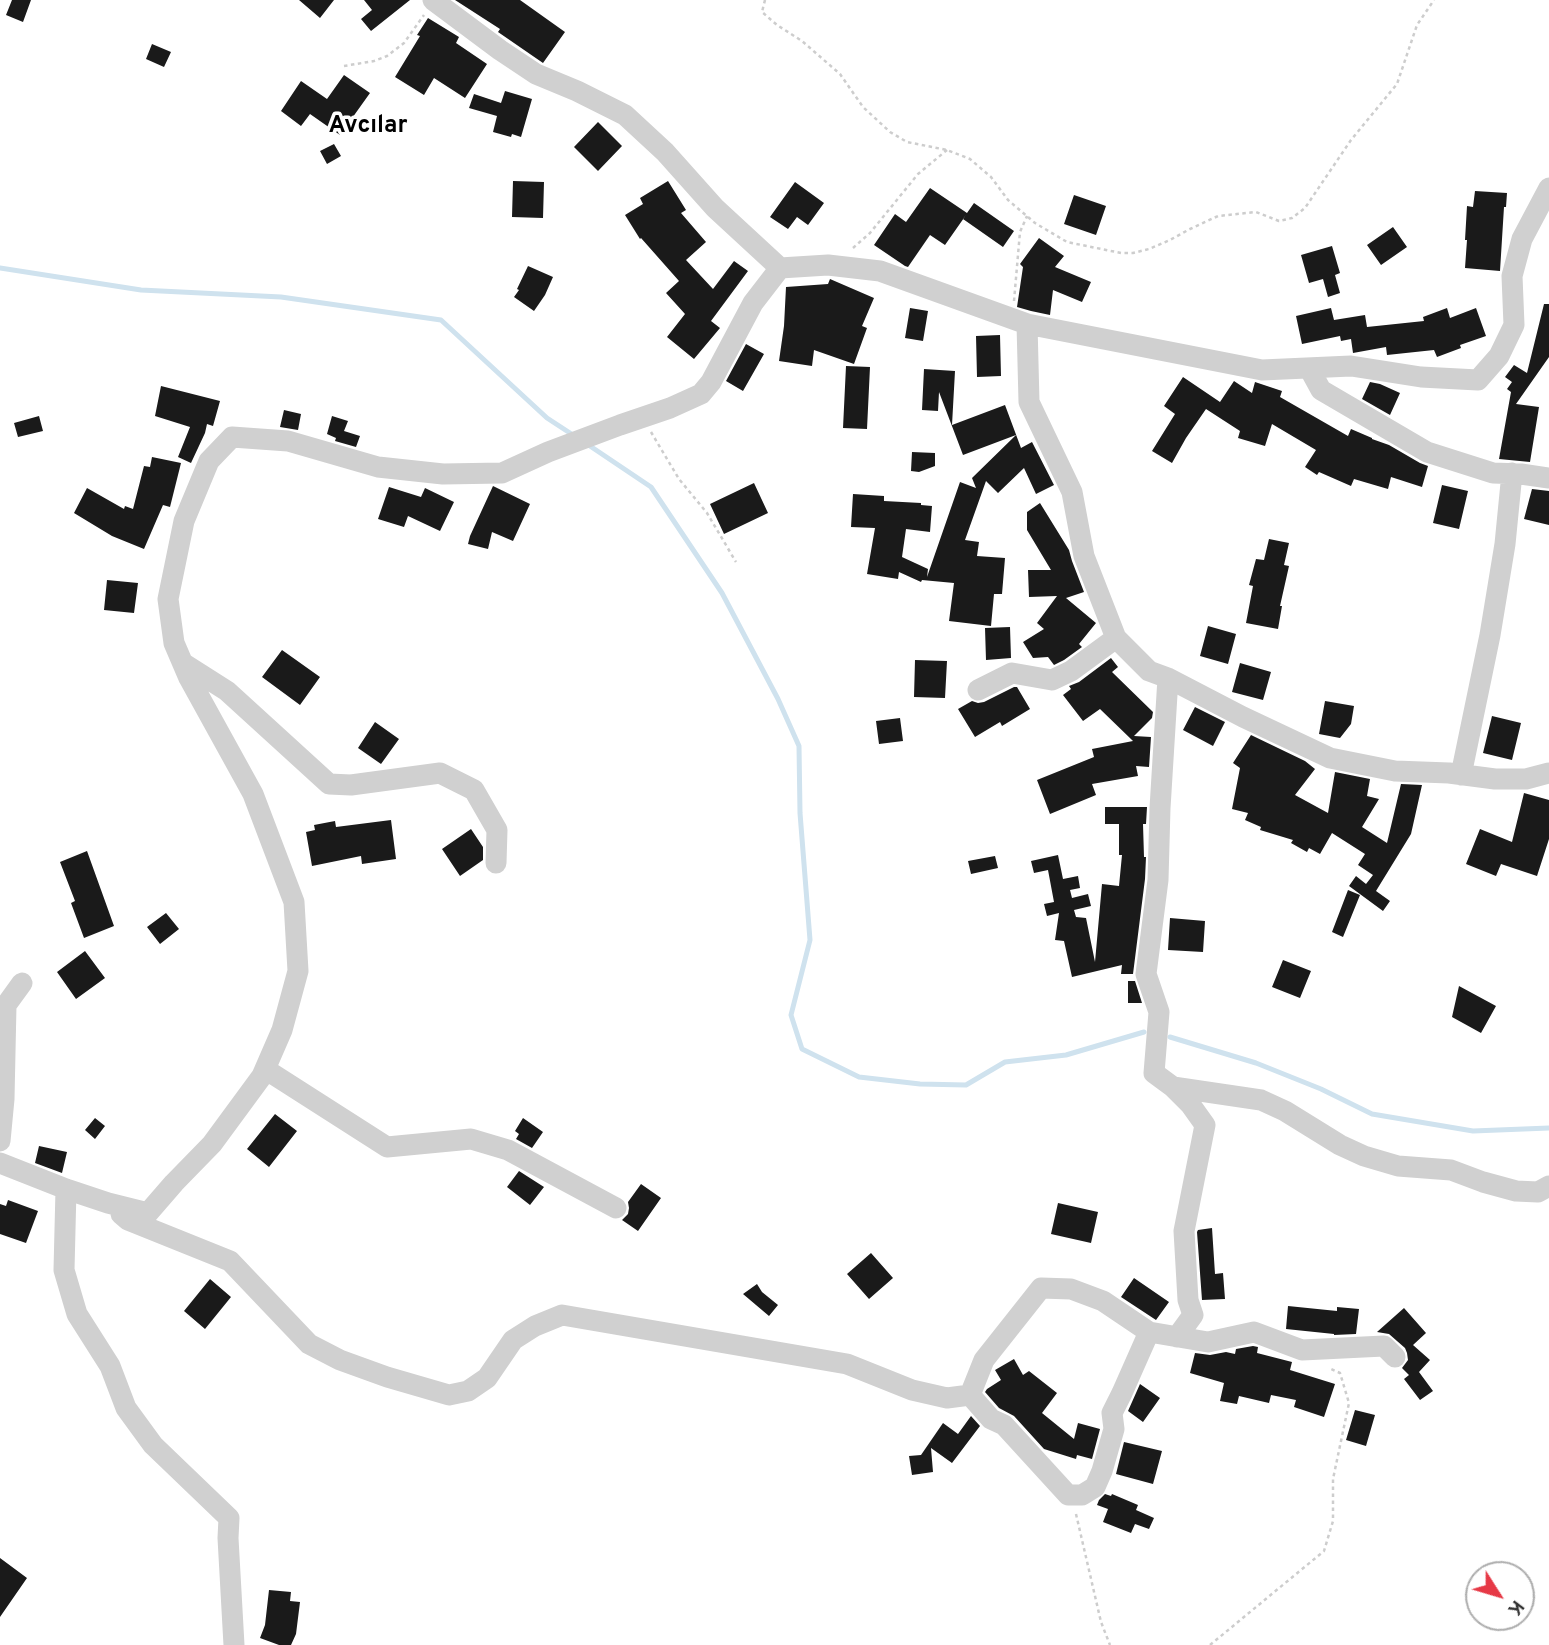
<!DOCTYPE html>
<meta charset="utf-8">
<style>
body{margin:0}
#map{position:relative;width:1549px;height:1645px;overflow:hidden;background:#fff;font-family:Overpass,sans-serif}
canvas{display:block}
.north{position:absolute;left:1465px;top:1561px;width:70px;height:70px;box-sizing:border-box;background:#fff;border:2px solid #adadad;border-radius:50%;rotate:127deg;font-size:19px;font-weight:700;line-height:28px;text-align:center;color:#333}
.north::after{content:'';display:block;margin:auto;width:24px;height:32px;background:#e63946;clip-path:polygon(50% 0,100% 100%,50% 72%,0 100%)}
</style>
<div id="map">
<canvas width="1549" height="1645"></canvas>
<div class="north">K</div>
</div>
<script>
const context = document.querySelector('canvas').getContext('2d');
context.lineJoin = 'round';
function poly(rows) {
  const path = new Path2D();
  for (const r of rows) {
    path.moveTo(r[0], r[1]);
    for (let i = 2; i < r.length; i += 2) path.lineTo(r[i], r[i + 1]);
  }
  return path;
}
function strokePath(path, color, width, dash) {
  context.strokeStyle = color;
  context.lineWidth = width;
  context.lineCap = dash ? 'butt' : 'round';
  context.setLineDash(dash || []);
  context.stroke(path);
}
function fillPath(path, color) {
  context.fillStyle = color;
  context.fill(path, 'evenodd');
}
function label(font, color, halo, rows, align = 'center') {
  context.font = font + ' Overpass,sans-serif';
  context.lineWidth = 7;
  context.setLineDash([]);
  context.textBaseline = 'middle';
  context.strokeStyle = halo;
  context.fillStyle = color;
  for (const [text, x, y, turn = 0] of rows) {
    context.save();
    context.translate(x, y);
    context.rotate((+turn || 0) * Math.PI / 180);
    context.textAlign = isNaN(turn) ? turn : align;
    if (halo) context.strokeText(text, 0, 0);
    context.fillText(text, 0, 0);
    context.restore();
  }
}
strokePath(poly([
 [0,268,141,290,281,297,441,320,547,418,573,435],
 [587,444,651,487,722,593,778,699,799,746,800,813,810,940,791,1015,802,1049,859,1077,920,1084,966,1085,1005,1062,1066,1055,1144,1032],
 [1170,1037,1256,1063,1321,1089,1372,1114,1473,1131,1549,1128]
]), '#cfe2ee', 5);
fillPath(poly([
 [12,0,31,0,23,22,6,15],
 [299,0,334,0,320,18],
 [364,0,410,0,371,31,361,19,372,10],
 [455,0,520,0,565,32,543,63,498,32,500,29],
 [428,18,459,37,456,43,487,64,465,98,434,78,424,95,395,77,420,36,417,35],
 [152,44,171,52,164,67,146,59],
 [344,75,370,93,340,135,310,114,301,126,281,111,301,81,327,99],
 [505,91,532,99,521,137,512,134,511,137,493,132,497,116,469,108,474,94,501,103],
 [598,122,622,146,598,171,574,147],
 [334,144,341,156,327,164,320,151],
 [513,181,544,182,543,218,512,217],
 [668,181,686,210,681,213,706,242,686,260,713,289,734,261,748,271,711,321,720,328,694,359,667,337,685,314,666,293,679,281,641,238,640,239,625,215,643,204,640,198],
 [795,182,824,203,808,225,797,217,788,229,770,217],
 [930,188,967,213,974,203,1014,231,1003,247,963,219,966,215,945,245,930,235,908,267,905,266,874,245,895,214,906,222],
 [1475,191,1507,193,1506,207,1504,207,1500,271,1465,268,1467,240,1465,240,1467,206,1473,207],
 [1074,195,1106,206,1096,235,1064,224],
 [1393,227,1407,247,1381,265,1367,245],
 [1039,238,1064,256,1055,267,1091,282,1082,302,1053,290,1050,315,1031,311,1017,307,1023,267,1020,264],
 [1332,246,1340,273,1335,275,1340,293,1328,297,1323,279,1309,283,1301,255],
 [528,266,553,277,545,295,534,311,514,297,519,290,517,289],
 [830,279,874,298,862,326,867,328,854,364,814,350,812,366,779,361,784,326,786,287,828,284],
 [1544,304,1549,304,1549,357,1516,404,1539,407,1530,462,1499,459,1511,392,1507,389,1512,382,1505,377,1514,365,1527,373],
 [910,308,928,311,923,341,905,338],
 [1331,308,1334,320,1365,315,1367,327,1424,321,1423,317,1447,308,1450,318,1476,308,1486,336,1460,345,1461,348,1437,357,1434,350,1387,355,1386,347,1353,353,1351,339,1341,341,1340,336,1302,344,1296,316],
 [1000,335,1001,376,977,377,976,336],
 [746,344,764,354,743,391,726,381],
 [846,366,870,367,867,429,843,428],
 [924,369,955,371,952,425,1005,405,1021,448,1032,442,1054,485,1036,494,1024,468,998,493,986,481,965,540,979,542,977,556,1005,558,1002,594,994,594,991,626,949,621,954,583,922,580,921,582,899,572,898,579,867,574,875,528,851,527,853,494,884,496,884,501,921,503,921,505,932,506,930,532,906,529,902,557,928,569,927,577,960,482,976,488,972,478,1016,435,963,455,939,392,938,411,922,410],
 [1183,377,1220,402,1234,381,1252,393,1255,382,1282,391,1280,397,1348,436,1351,429,1372,438,1372,439,1389,445,1420,463,1428,466,1422,487,1391,477,1388,489,1354,479,1351,486,1319,472,1317,475,1305,467,1316,450,1272,424,1265,446,1238,438,1240,431,1206,409,1186,438,1172,463,1152,451,1175,414,1164,406],
 [1370,382,1380,384,1400,393,1390,415,1362,399],
 [161,386,220,401,213,426,207,424,205,433,191,463,178,457,190,427,155,416],
 [284,410,301,414,298,430,280,427],
 [39,416,43,431,18,437,14,423],
 [332,416,348,421,344,431,360,436,356,447,335,441,336,438,327,434],
 [912,452,935,453,935,466,919,472,911,471],
 [152,457,181,463,170,507,163,505,144,549,112,536,74,513,87,488,124,509,125,506,133,509,144,466,150,467],
 [754,483,768,513,724,534,710,504],
 [1442,485,1468,491,1459,529,1433,523],
 [493,486,530,504,513,541,492,532,488,549,468,544,470,536],
 [389,487,421,497,425,488,454,502,440,531,408,516,404,527,378,519],
 [1532,489,1549,491,1549,525,1524,519],
 [1040,503,1069,550,1072,561,1084,592,1066,598,1096,623,1079,644,1082,647,1064,660,1054,665,1048,657,1033,658,1023,642,1044,629,1037,623,1057,596,1029,597,1028,570,1051,570,1027,530,1027,512],
 [1269,539,1289,543,1284,565,1289,566,1280,606,1282,606,1278,629,1246,623,1253,586,1249,585,1256,559,1264,560],
 [107,580,138,583,134,613,104,610],
 [1208,626,1236,634,1228,664,1200,656],
 [1010,627,1011,658,986,660,985,628],
 [282,650,320,677,300,705,262,677],
 [1111,658,1118,667,1112,672,1153,712,1152,718,1134,736,1151,737,1149,767,1136,766,1138,776,1092,784,1096,795,1050,814,1037,780,1094,757,1092,749,1133,741,1100,709,1083,721,1063,695,1071,689,1069,686,1079,682],
 [915,660,947,661,945,698,914,697],
 [1240,663,1271,672,1263,700,1232,692],
 [1014,687,1017,687,1030,709,1002,726,1000,722,975,737,958,709,972,701,978,703,984,702],
 [1325,701,1354,706,1351,724,1340,738,1319,734],
 [1195,707,1225,722,1213,746,1183,730],
 [1492,716,1521,723,1512,760,1483,753],
 [900,718,903,741,879,744,876,721],
 [375,722,399,739,381,764,358,748],
 [1251,735,1305,761,1315,769,1295,795,1328,813,1335,772,1370,779,1367,796,1379,799,1362,827,1387,843,1401,784,1422,785,1411,834,1376,891,1390,901,1383,911,1349,886,1356,876,1366,884,1373,875,1358,865,1365,854,1332,833,1320,854,1309,848,1307,852,1291,843,1293,840,1260,830,1261,827,1245,820,1248,813,1232,809,1240,768,1233,763],
 [1524,793,1549,800,1549,839,1537,876,1501,864,1496,876,1466,864,1480,829,1512,842],
 [1105,807,1147,807,1146,824,1143,824,1144,857,1146,857,1145,879,1133,974,1121,974,1122,965,1072,977,1064,941,1055,940,1059,913,1047,916,1044,904,1054,902,1048,870,1034,873,1031,861,1058,855,1063,879,1078,876,1080,888,1070,890,1072,898,1088,894,1091,906,1074,910,1076,917,1086,918,1095,962,1102,884,1119,886,1122,855,1119,855,1119,824,1105,824],
 [391,820,396,859,362,864,361,856,312,866,306,832,315,830,314,825,335,821,336,827],
 [471,829,483,847,483,860,460,876,442,849],
 [87,851,114,926,84,938,71,903,75,901,60,862],
 [995,856,998,868,971,874,968,861],
 [1348,890,1360,895,1343,937,1332,932],
 [166,913,179,929,160,944,147,927],
 [1170,918,1205,921,1203,952,1168,950],
 [85,951,105,978,76,999,57,972],
 [1283,960,1311,971,1300,998,1272,987],
 [1128,981,1135,981,1142,1003,1128,1003],
 [1459,986,1496,1006,1481,1033,1452,1017],
 [275,1114,297,1131,269,1167,247,1149],
 [95,1118,105,1126,95,1139,85,1130],
 [523,1118,543,1132,532,1148,516,1139,519,1134,515,1131],
 [39,1146,67,1152,62,1173,35,1163],
 [519,1171,544,1187,530,1205,507,1187],
 [641,1184,661,1198,638,1231,622,1220,628,1214,629,1208,628,1202],
 [8,1200,38,1211,26,1243,0,1234,0,1204,6,1206],
 [1058,1203,1098,1212,1091,1243,1051,1234],
 [1212,1228,1215,1274,1223,1273,1225,1299,1202,1300,1197,1232,1198,1230],
 [871,1253,893,1278,869,1299,847,1274],
 [1134,1278,1169,1302,1156,1320,1121,1297],
 [210,1279,231,1297,205,1329,184,1311],
 [757,1284,762,1292,778,1305,769,1316,743,1294],
 [1288,1306,1337,1311,1337,1307,1359,1309,1356,1334,1334,1335,1334,1334,1286,1329],
 [1404,1308,1426,1333,1413,1345,1430,1360,1419,1372,1433,1391,1420,1400,1404,1379,1409,1375,1402,1368,1408,1360,1407,1353,1405,1348,1389,1334,1377,1332],
 [1253,1346,1258,1347,1257,1353,1292,1362,1290,1370,1335,1384,1324,1417,1294,1407,1296,1400,1271,1395,1269,1403,1239,1396,1237,1404,1220,1401,1224,1383,1190,1373,1195,1353,1210,1355,1226,1352,1235,1354,1236,1349],
 [1014,1359,1023,1375,1029,1371,1057,1393,1042,1413,1074,1439,1078,1423,1100,1429,1092,1459,1077,1455,1076,1459,1044,1449,1014,1416,999,1408,985,1392,987,1389,1001,1380,995,1370],
 [1140,1384,1160,1398,1143,1422,1128,1411],
 [1355,1410,1375,1415,1366,1446,1346,1440],
 [971,1416,980,1426,952,1463,931,1448,933,1472,912,1475,909,1456,921,1455,943,1423,958,1434],
 [1124,1442,1162,1451,1153,1484,1116,1474],
 [1105,1494,1111,1496,1112,1494,1138,1505,1136,1510,1154,1518,1149,1529,1135,1524,1131,1533,1103,1522,1108,1509,1097,1505,1099,1500],
 [0,1558,27,1578,0,1617],
 [269,1590,291,1592,290,1601,300,1602,296,1634,291,1645,279,1645,260,1638,265,1625]
]), '#1a1a1a');
strokePath(poly([
 [765,0,762,12,777,25,802,41,840,74,863,107,890,132,907,142,947,150,970,159,991,177,1008,200,1035,223,1067,242,1121,253,1133,253,1149,249,1170,240,1190,229,1218,216,1256,212,1279,221,1292,218,1305,208,1351,140,1397,84,1417,25,1434,0],
 [344,66,374,61,387,56,404,43,424,15],
 [853,248,870,233,918,174,947,150],
 [1014,301,1020,232,1027,216],
 [651,432,679,479,707,513,736,562],
 [1076,1514,1101,1622,1110,1645],
 [1210,1645,1324,1551,1333,1521,1333,1479,1349,1403,1340,1373,1331,1369]
]), '#cdcdcd', 2.5, [3.5, 3.5]);
strokePath(poly([
 [433,0,500,50,536,74,577,91,625,115,665,152,715,208,780,268],
 [1027,324,1029,402,1072,492,1084,556,1116,638,1149,671,1168,678,1243,717,1330,758,1395,771,1449,773,1495,779,1526,779,1549,773],
 [1309,368,1321,390,1427,452,1493,473,1521,474,1549,478],
 [183,663,227,691,329,784,351,785,440,773,474,790,497,830,496,863],
 [1168,678,1160,808,1158,880,1146,974,1159,1012,1154,1073,1173,1087,1190,1104,1205,1125,1184,1231,1188,1300,1193,1315,1177,1337],
 [978,690,1012,673,1052,680,1071,671,1116,638],
 [1461,775,1490,635,1505,544,1512,473],
 [265,1069,387,1147,471,1139,508,1150,616,1208],
 [1173,1087,1261,1100,1285,1111,1340,1145,1364,1156,1398,1166,1451,1170,1483,1182,1516,1191,1538,1192,1549,1186],
 [0,1141,4,1099,6,1005,22,983],
 [0,1163,66,1189,108,1203,148,1213,174,1183,212,1144,262,1076,282,1030,298,971,294,902,253,794,189,678,174,643,168,599,184,521,209,461,232,437,288,441,378,467,443,474,502,473,548,452,620,425,670,408,701,394,711,382,753,303,780,268,828,265,880,271,1027,324,1262,370,1351,366,1421,377,1478,380,1499,356,1514,325,1512,276,1522,239,1549,188],
 [66,1189,64,1270,77,1314,110,1366,126,1408,153,1445,229,1518,228,1538,234,1645],
 [121,1214,128,1220,230,1261,309,1344,340,1360,387,1377,449,1395,468,1391,487,1378,513,1340,535,1326,562,1315,847,1364,912,1390,947,1398,970,1395,984,1360,1041,1288,1071,1289,1103,1301,1149,1332,1208,1342,1254,1332,1302,1350,1384,1346,1395,1357],
 [970,1395,991,1419,1004,1425,1068,1495,1082,1495,1095,1487,1102,1471,1114,1429,1112,1413,1122,1393,1149,1332]
]), '#d0d0d0', 21);
label('bold 24px', '#000', '#fff', [
 ["Avcılar",368,127]
]);
</script>
